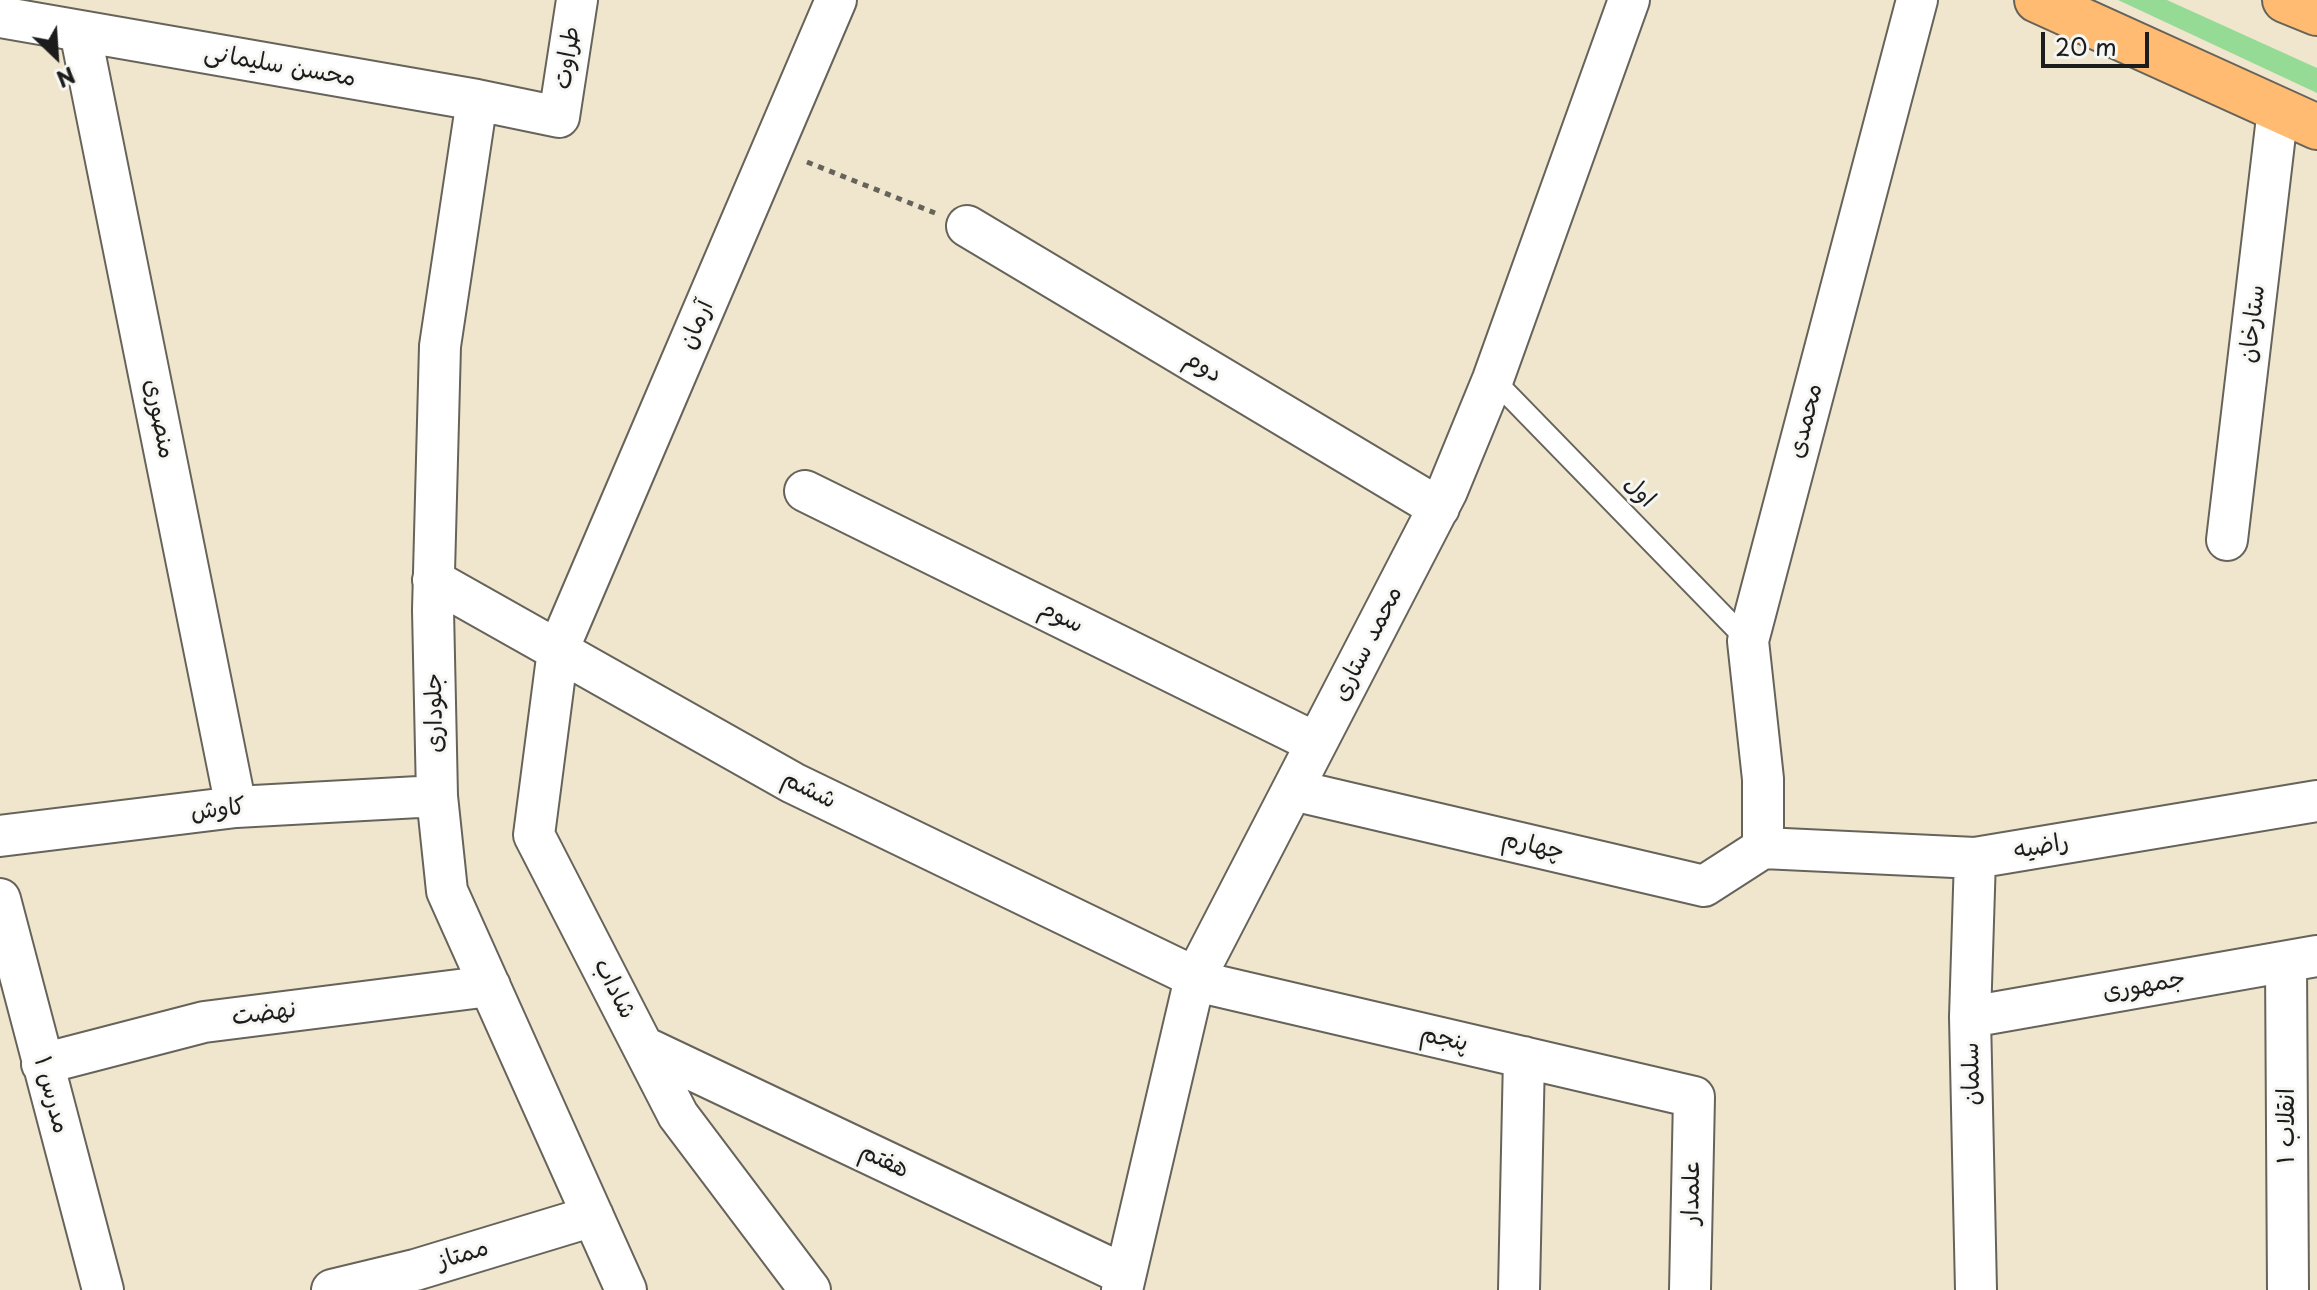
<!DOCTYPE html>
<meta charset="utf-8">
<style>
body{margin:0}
#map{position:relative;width:2317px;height:1290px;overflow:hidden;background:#f0e6ce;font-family:"Playpen Sans",sans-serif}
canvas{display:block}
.north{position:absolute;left:16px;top:16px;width:80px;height:80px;-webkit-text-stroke:6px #f6f6f2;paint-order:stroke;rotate:155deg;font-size:22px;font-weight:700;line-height:32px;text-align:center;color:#1c1c1c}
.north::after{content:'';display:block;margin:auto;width:28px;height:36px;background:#1c1c1c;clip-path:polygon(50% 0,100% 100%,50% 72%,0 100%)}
.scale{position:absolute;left:2041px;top:32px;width:108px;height:36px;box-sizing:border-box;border:4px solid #1c1c1c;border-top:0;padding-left:10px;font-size:24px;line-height:28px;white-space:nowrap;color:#1c1c1c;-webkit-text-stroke:6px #f6f6f2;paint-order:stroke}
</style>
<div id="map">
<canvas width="2317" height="1290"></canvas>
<div class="north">N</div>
<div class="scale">20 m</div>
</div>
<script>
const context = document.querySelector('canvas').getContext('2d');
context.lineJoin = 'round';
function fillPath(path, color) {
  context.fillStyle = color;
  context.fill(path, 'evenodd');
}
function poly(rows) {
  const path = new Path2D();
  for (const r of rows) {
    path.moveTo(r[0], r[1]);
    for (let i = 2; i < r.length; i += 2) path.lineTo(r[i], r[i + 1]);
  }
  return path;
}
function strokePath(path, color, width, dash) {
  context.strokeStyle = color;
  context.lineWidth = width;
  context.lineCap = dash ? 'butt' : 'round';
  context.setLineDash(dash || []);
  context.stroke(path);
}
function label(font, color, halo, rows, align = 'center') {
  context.font = font + ' "Playpen Sans","Playpen Sans Arabic",sans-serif';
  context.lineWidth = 6;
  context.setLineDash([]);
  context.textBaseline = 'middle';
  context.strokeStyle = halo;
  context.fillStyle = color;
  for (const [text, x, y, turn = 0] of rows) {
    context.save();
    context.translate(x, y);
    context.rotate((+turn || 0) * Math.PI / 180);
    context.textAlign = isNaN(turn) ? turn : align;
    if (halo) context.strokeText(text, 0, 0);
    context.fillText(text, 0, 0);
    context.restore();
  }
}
fillPath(poly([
 [2118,0,2167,0,2317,68,2317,93]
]), '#95db95');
const lane = poly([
 [1493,379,1748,641]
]);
const street = poly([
 [0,17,477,100,559,117,577,0],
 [80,31,236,807],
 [477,100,440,346,433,610,437,796,447,891,626,1290],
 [967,226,1439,508],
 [805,491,1316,743],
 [2227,540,2278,109],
 [433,580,793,783,1209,984,1694,1097,1690,1290],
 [1293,790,1704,886,1763,848],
 [0,836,236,807,437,796],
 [1763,848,1763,779,1748,641,1917,0],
 [1763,848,1975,858,2317,801],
 [1975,858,1970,1017,1976,1290],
 [0,899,103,1290],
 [2286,962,2288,1290],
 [1970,1017,2317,956],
 [644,1047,1125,1275],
 [42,1064,204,1022,490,986],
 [332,1290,415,1270,593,1216],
 [810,1290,678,1115,534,835,558,650,836,0],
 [1122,1290,1195,978,1447,491,1493,379,1629,0],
 [1519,1290,1524,1057]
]);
const primary = poly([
 [2037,0,2317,127],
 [2285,0,2317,13]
]);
strokePath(lane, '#66635a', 24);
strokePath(street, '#66635a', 44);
strokePath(primary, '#66635a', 48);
strokePath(poly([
 [807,162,935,213]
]), '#66635a', 5, [6, 6]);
strokePath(lane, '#fff', 20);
strokePath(street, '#fff', 40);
strokePath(primary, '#febb71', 44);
label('24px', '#1c1c1c', '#f6f6f2', [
 ["طراوت",568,58,-81],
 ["محسن سلیمانی",280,66,10],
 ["ستارخان",2253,324,-83],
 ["آرمان",697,325,-67],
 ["دوم",1203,367,31],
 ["منصوری",159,419,79],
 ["محمدی",1806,421,-75],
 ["اول",1639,492,46],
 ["سوم",1061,617,26],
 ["محمد ستاری",1368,644,-63],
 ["جلوداری",435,713,-91],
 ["ششم",809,790,27],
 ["کاوش",218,810,-6],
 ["چهارم",1533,846,13],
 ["راضیه",2041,847,-10],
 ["جمهوری",2144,986,-10],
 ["شاداب",614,989,63],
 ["نهضت",264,1014,-7],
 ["پنجم",1444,1039,13],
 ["سلمان",1972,1074,-91],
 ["مدرس ۱",51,1095,75],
 ["انقلاب ۱",2287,1126,-90],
 ["هفتم",884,1161,25],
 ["علمدار",1692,1193,-89],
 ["ممتاز",463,1255,-17]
]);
</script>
